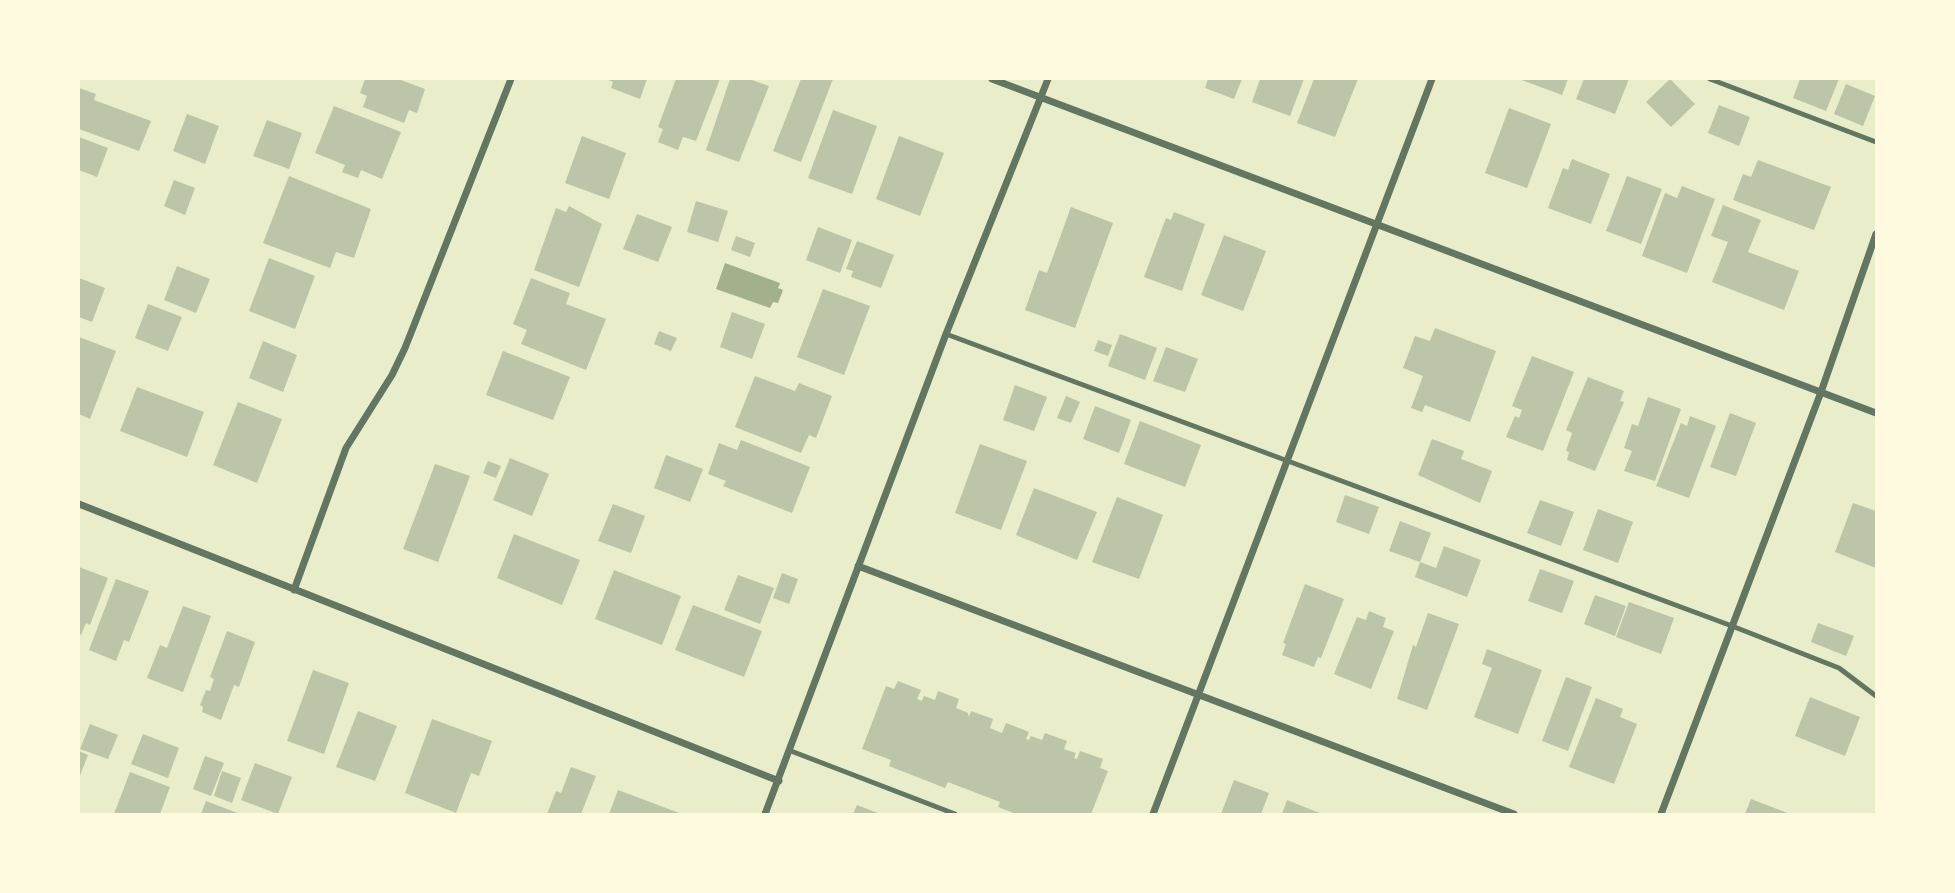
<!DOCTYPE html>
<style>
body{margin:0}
#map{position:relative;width:1955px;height:893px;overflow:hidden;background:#e9edc9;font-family:"PT Sans Narrow",sans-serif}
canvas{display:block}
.frame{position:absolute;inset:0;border:80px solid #fefae0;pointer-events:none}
</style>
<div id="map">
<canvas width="1955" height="893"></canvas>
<div class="frame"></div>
</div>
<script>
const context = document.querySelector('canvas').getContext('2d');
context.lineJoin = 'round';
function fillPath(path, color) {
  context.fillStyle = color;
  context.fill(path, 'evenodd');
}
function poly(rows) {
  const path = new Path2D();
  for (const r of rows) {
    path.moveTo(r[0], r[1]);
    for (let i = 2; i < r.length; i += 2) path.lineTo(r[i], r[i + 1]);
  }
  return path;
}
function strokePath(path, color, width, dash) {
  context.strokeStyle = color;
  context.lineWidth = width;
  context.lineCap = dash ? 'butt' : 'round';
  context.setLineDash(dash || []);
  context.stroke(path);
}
fillPath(poly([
 [725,263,780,283,778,288,783,290,778,303,773,302,770,308,716,289]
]), '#a3b18a');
fillPath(poly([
 [365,79,398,79,425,89,417,113,409,110,404,123,363,107,367,96,360,93],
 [606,79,647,79,640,99,611,88,613,82],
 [676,79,720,79,696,141,683,137,678,150,658,142,663,129,658,127],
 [730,79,749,79,769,86,739,162,706,150],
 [801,79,833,79,801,162,773,151],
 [1208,79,1242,79,1234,99,1205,88],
 [1260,79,1304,79,1290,116,1252,102],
 [1314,79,1358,79,1335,137,1297,123],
 [1519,79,1568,79,1562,95],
 [1584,79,1629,79,1615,114,1576,99],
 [1670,79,1695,104,1671,127,1646,102],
 [1800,79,1839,79,1826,111,1793,98],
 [1846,84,1875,96,1863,126,1834,114],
 [79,88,96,94,94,100,151,121,139,151,79,129],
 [1719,105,1750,117,1739,146,1708,133],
 [334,106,401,132,382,179,361,170,358,178,342,172,345,165,315,153],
 [1509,108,1551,124,1527,188,1485,173],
 [833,110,877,126,852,194,808,178],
 [187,114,219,126,205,164,173,151],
 [267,120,302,133,289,169,253,156],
 [582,136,626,153,609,199,565,183],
 [899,136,944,153,920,216,876,199],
 [79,137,108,148,97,177,79,170],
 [1572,159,1610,174,1591,224,1548,208,1563,168,1568,170],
 [1758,160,1831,187,1814,230,1733,200,1743,174,1751,177],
 [289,176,371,209,354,258,336,252,330,268,263,243],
 [1627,176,1662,189,1641,244,1606,231],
 [174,180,195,188,185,215,164,206],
 [1682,186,1715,199,1687,273,1642,256,1665,193,1677,198],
 [696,201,728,211,718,242,687,232],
 [1723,205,1761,220,1748,252,1799,271,1784,310,1712,282,1728,242,1711,236],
 [569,206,602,224,579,287,534,270,556,208,566,212],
 [1071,207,1113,223,1075,328,1025,310,1039,270,1047,273],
 [1174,212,1205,224,1182,291,1144,277,1166,218,1171,220],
 [637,214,672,227,658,262,623,249],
 [818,227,852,240,840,273,806,260],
 [1224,235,1266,251,1243,311,1201,295],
 [736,236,755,243,750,257,731,250],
 [857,241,894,255,881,288,851,277,853,271,846,269],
 [269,258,315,276,295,329,249,311],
 [177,266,210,279,196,313,164,300],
 [79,278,105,288,92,322,79,317],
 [531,278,570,293,566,304,606,319,586,370,521,344,527,330,513,324],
 [823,289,870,306,844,375,797,357],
 [148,304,182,317,168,351,135,338],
 [732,312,765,324,752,359,720,347],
 [1435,328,1496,351,1470,422,1425,405,1422,412,1411,408,1423,376,1403,368,1415,336,1430,341],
 [659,331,677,338,671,351,654,344],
 [1120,334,1157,348,1145,380,1108,366],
 [79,337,116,351,90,419,79,414],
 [1098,340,1112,345,1108,356,1094,351],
 [263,341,297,355,283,392,249,378],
 [1166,347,1198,359,1185,392,1153,381],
 [503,351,570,377,553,420,486,395],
 [1532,356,1574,372,1543,451,1506,437,1515,416,1519,418,1522,410,1512,406],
 [755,376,795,391,799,383,832,396,816,438,809,435,801,453,735,427],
 [1588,377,1624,391,1620,401,1624,402,1595,471,1567,460,1569,452,1566,451,1572,433,1566,430],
 [1015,385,1047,397,1034,431,1003,420],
 [137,387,204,412,187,457,120,431],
 [1066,396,1080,402,1071,423,1057,418],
 [1648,397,1681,409,1655,481,1624,471,1632,451,1624,448,1632,424,1638,426],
 [238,402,282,419,257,483,213,465],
 [1095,406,1131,420,1119,453,1083,439],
 [1730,413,1756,423,1736,476,1710,467],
 [1690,416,1716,426,1689,498,1656,486,1681,423,1687,426],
 [1140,421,1201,445,1185,487,1124,464],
 [1432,439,1464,451,1461,459,1492,471,1480,503,1418,475],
 [741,440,810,467,792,513,723,486,726,481,708,474,719,443,737,450],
 [980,444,1027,461,1001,530,955,513],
 [666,455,703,469,690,502,654,488],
 [510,458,549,474,532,516,493,500],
 [488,461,501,466,496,478,483,473],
 [435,464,470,476,438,562,403,549],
 [1034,488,1097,512,1077,560,1016,535],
 [1345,495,1379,507,1369,534,1336,522],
 [1117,497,1163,515,1139,579,1092,562],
 [1540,500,1574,512,1561,546,1527,533],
 [1853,503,1876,511,1876,568,1835,552],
 [613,504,645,516,631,553,598,541],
 [1598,509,1633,522,1618,563,1583,550],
 [1400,521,1431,533,1420,562,1389,551],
 [514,534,580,560,562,605,497,578],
 [1444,546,1481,560,1467,597,1415,577,1420,562,1436,568],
 [79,567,108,578,90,625,86,623,81,635,79,634],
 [1540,569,1574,581,1562,613,1528,601],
 [614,570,681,596,662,645,595,619],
 [782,573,798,579,789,604,773,598],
 [738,575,774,588,760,624,724,610],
 [116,579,149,591,129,642,124,640,116,661,89,650],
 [1305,584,1344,599,1321,658,1318,657,1314,667,1282,655,1286,644,1283,643],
 [1595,595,1626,606,1615,636,1584,624],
 [1629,602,1674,618,1661,654,1616,637],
 [693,605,762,631,744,677,675,650],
 [183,606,211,616,183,692,147,678,160,645,167,648],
 [1369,611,1386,618,1383,627,1394,631,1371,689,1334,674,1357,617,1366,620],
 [1428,613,1459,624,1427,710,1397,699,1413,645,1416,647],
 [1818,623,1854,636,1846,656,1811,642],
 [227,631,255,642,239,687,234,685,221,720,202,712,203,707,200,705,206,690,210,691,214,679,210,677],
 [1487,649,1542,670,1518,734,1474,717,1492,668,1482,664],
 [313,670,349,683,324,754,287,741],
 [1566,677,1592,687,1568,751,1542,741],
 [898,681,921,690,917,699,922,701,924,696,935,700,938,691,959,699,956,708,968,713,969,717,971,711,993,719,990,728,1002,733,1006,723,1029,732,1026,739,1029,740,1031,736,1042,740,1045,733,1067,741,1064,749,1076,753,1074,758,1077,759,1080,751,1103,759,1100,768,1108,771,1091,814,1016,814,998,807,1000,802,948,782,945,788,889,766,891,760,862,749,886,686,894,689],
 [1810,697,1860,717,1845,756,1795,736],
 [1596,698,1623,709,1620,717,1637,724,1614,784,1569,767],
 [358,711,397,726,375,781,336,767],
 [432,719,492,741,479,776,471,773,456,813,405,793],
 [90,724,118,735,108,759,80,749],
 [143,734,179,748,168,778,131,764],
 [79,751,88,755,79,778],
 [205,756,224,763,211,796,193,789],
 [255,763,292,777,278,814,241,800],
 [571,767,596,776,581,814,547,814,556,791,561,793],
 [222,771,241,778,232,803,214,796],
 [130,772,170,787,160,814,114,814],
 [1234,780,1269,793,1261,814,1221,814],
 [618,790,682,814,609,814],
 [1751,799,1790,814,1745,814],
 [1287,800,1322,814,1282,814],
 [206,801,240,814,201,814],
 [857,805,880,814,853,814]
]), '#bcc5a7');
strokePath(poly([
 [1710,79,1876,142],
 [946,334,1732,626,1839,668,1876,696],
 [791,751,955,814]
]), '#617663', 5);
strokePath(poly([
 [992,79,1876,413],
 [79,504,779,781],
 [858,566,1514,814],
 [294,590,346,448,392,375,405,348,511,79],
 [765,814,946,334,1048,79],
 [1153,814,1432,79],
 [1661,814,1821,392,1876,234]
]), '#617663', 7);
</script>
